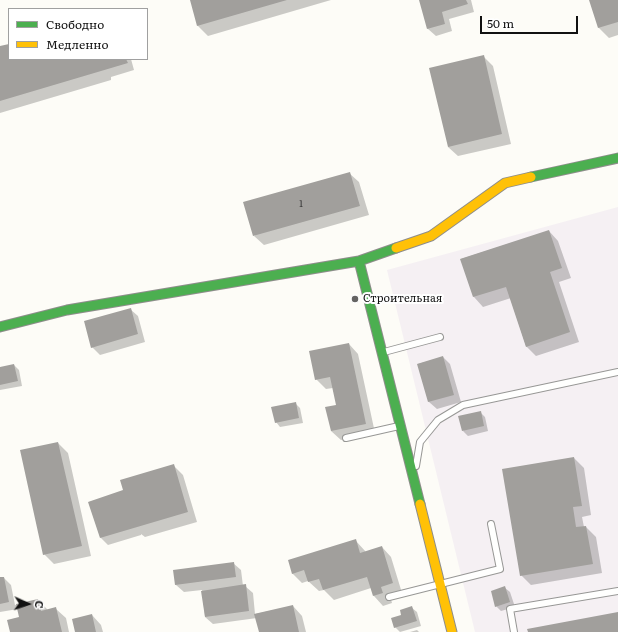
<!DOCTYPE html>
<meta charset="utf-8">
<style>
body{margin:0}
#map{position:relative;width:618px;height:632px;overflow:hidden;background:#fdfcf7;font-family:Literata,serif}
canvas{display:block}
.legend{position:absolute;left:8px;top:8px;width:140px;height:52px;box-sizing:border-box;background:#fff;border:1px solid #a0a0a0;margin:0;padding:5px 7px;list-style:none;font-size:12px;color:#111}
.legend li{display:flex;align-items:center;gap:8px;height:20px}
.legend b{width:20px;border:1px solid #a0a0a0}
.north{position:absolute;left:8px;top:584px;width:40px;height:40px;-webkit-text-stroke:3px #fff;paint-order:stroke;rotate:93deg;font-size:11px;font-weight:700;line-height:16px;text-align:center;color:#111}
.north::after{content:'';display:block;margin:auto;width:14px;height:18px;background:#111;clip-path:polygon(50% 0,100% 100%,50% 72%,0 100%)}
.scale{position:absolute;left:480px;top:16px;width:98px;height:18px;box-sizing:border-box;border:2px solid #111;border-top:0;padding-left:5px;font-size:12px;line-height:14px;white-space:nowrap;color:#111;-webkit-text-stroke:3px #fff;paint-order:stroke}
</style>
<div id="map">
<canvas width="618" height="632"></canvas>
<ul class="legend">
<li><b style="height:5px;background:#4caf50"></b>Свободно</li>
<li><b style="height:5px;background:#ffc107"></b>Медленно</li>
</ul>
<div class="north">С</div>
<div class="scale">50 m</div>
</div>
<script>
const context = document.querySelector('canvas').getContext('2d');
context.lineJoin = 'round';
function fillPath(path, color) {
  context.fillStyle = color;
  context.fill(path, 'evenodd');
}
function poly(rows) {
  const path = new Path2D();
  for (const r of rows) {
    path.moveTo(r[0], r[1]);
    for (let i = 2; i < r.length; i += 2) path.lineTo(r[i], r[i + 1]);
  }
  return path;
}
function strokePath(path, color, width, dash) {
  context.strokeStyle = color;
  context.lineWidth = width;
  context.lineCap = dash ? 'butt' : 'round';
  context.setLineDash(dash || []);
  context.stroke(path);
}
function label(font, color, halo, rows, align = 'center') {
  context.font = font + ' Literata,serif';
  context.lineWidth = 4;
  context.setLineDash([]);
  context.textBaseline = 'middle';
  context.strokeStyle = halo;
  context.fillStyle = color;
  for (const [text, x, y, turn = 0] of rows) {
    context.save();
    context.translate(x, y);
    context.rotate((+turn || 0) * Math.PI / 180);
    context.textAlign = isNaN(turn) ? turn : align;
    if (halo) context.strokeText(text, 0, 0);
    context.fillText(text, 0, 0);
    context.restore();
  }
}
fillPath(poly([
 [618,207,618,632,475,632,387,270]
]), '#f5f0f3');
fillPath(poly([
 [191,0,331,0,208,36,198,26],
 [420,0,471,0,474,12,449,19,452,31,436,36,428,29],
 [590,0,618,0,618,35,609,38,599,28],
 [9,45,9,59,131,59,134,70,111,77,111,80,0,113,0,47],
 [483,56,493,66,511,144,458,156,448,147],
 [349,173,359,182,369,215,264,245,254,236],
 [549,231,558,241,571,278,559,282,579,342,536,356,526,346,511,298,483,307,474,297,461,259],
 [130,309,138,316,145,342,100,355,92,347],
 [349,344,358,354,375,433,341,440,331,431,337,406,333,388,326,389,316,379],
 [443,357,450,364,461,402,437,409,429,402,418,364],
 [14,365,19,370,22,386,0,390,0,368],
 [295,403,300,408,303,423,280,427,276,422],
 [480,412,485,417,488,431,468,436,463,431],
 [58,443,68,453,91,556,54,564,44,554],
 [574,458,584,468,591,515,582,517,584,527,586,527,596,537,602,573,531,585,521,575],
 [173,465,183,475,197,522,145,537,141,534,141,535,108,545,101,538,89,502,124,491],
 [356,541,366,552,382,547,391,557,402,593,390,596,392,603,383,606,374,596,371,588,334,600,324,590,319,591,308,581,302,583,292,573],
 [233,563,241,570,243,586,245,586,253,593,255,614,293,606,302,616,306,632,260,632,257,618,213,624,205,617,202,590,184,592,176,585,174,571],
 [0,578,4,578,11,585,15,605,38,600,48,610,56,609,66,618,69,632,11,632,20,618,18,609,0,612],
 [505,588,510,592,515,607,501,611,496,606],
 [412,608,417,612,421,626,400,632,395,627,402,615],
 [92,615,101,625,103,632,76,632],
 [417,630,419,632,410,632]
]), '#0003');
fillPath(poly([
 [190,0,287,0,197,26],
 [419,0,466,0,468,4,442,12,445,24,427,29],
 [589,0,618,0,618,22,598,28],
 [9,44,9,59,126,59,128,63,0,101,0,46],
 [484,55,502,134,448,147,429,68],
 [350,172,360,206,253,236,243,202],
 [549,230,562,268,550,272,570,332,526,347,506,287,473,297,460,259],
 [131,308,138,334,91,348,84,321],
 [349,343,366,424,331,431,325,407,336,405,330,377,315,380,309,351],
 [443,356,454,395,428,402,417,364],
 [14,364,18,381,0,385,0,367],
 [296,402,299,418,275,423,271,407],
 [481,411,484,426,462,431,458,416],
 [58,442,82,546,43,555,20,450],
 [574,457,582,506,573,507,576,527,586,526,593,564,520,576,502,469],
 [174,464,188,512,100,538,88,502,123,490,120,480],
 [356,539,360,553,382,546,393,583,381,587,383,593,373,596,367,577,323,590,319,579,308,582,304,570,292,574,288,560],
 [234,562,236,577,175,585,173,570],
 [0,577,4,577,9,602,0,604],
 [246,584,249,611,205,617,201,591],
 [505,586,510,602,495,607,491,591],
 [38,599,41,611,56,607,62,632,10,632,7,620,19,617,16,604],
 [293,605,299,632,259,632,254,614],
 [412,606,417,621,394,628,391,618,401,615,400,610],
 [618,612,618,632,528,632,527,629],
 [92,614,96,632,75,632,72,619]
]), '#a19f9c');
const lane = poly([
 [384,352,440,337],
 [346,438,399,426],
 [416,466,420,442,438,420,463,405,618,372],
 [389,597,500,569,491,524],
 [514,632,510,609,618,591]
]);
const fast = poly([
 [531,177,618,158],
 [359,261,420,504],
 [0,327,67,310,359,261,396,248]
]);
const slow = poly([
 [396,248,431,236,505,183,531,177],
 [420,504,452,632]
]);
strokePath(lane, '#979795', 8);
strokePath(fast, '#8e8d8b', 11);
strokePath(slow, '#8e8d8b', 11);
strokePath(lane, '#fffffe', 6);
strokePath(fast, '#4caf50', 9);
strokePath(slow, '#ffc107', 9);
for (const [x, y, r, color] of [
 [355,299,4,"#646362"]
]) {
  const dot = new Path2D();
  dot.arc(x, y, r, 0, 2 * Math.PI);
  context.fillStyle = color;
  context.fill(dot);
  strokePath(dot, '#fff', 1.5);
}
label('9px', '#353434', null, [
 ["1",301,204]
]);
label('11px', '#111', '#fff', [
 ["Строительная",363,299]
], 'left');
</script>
